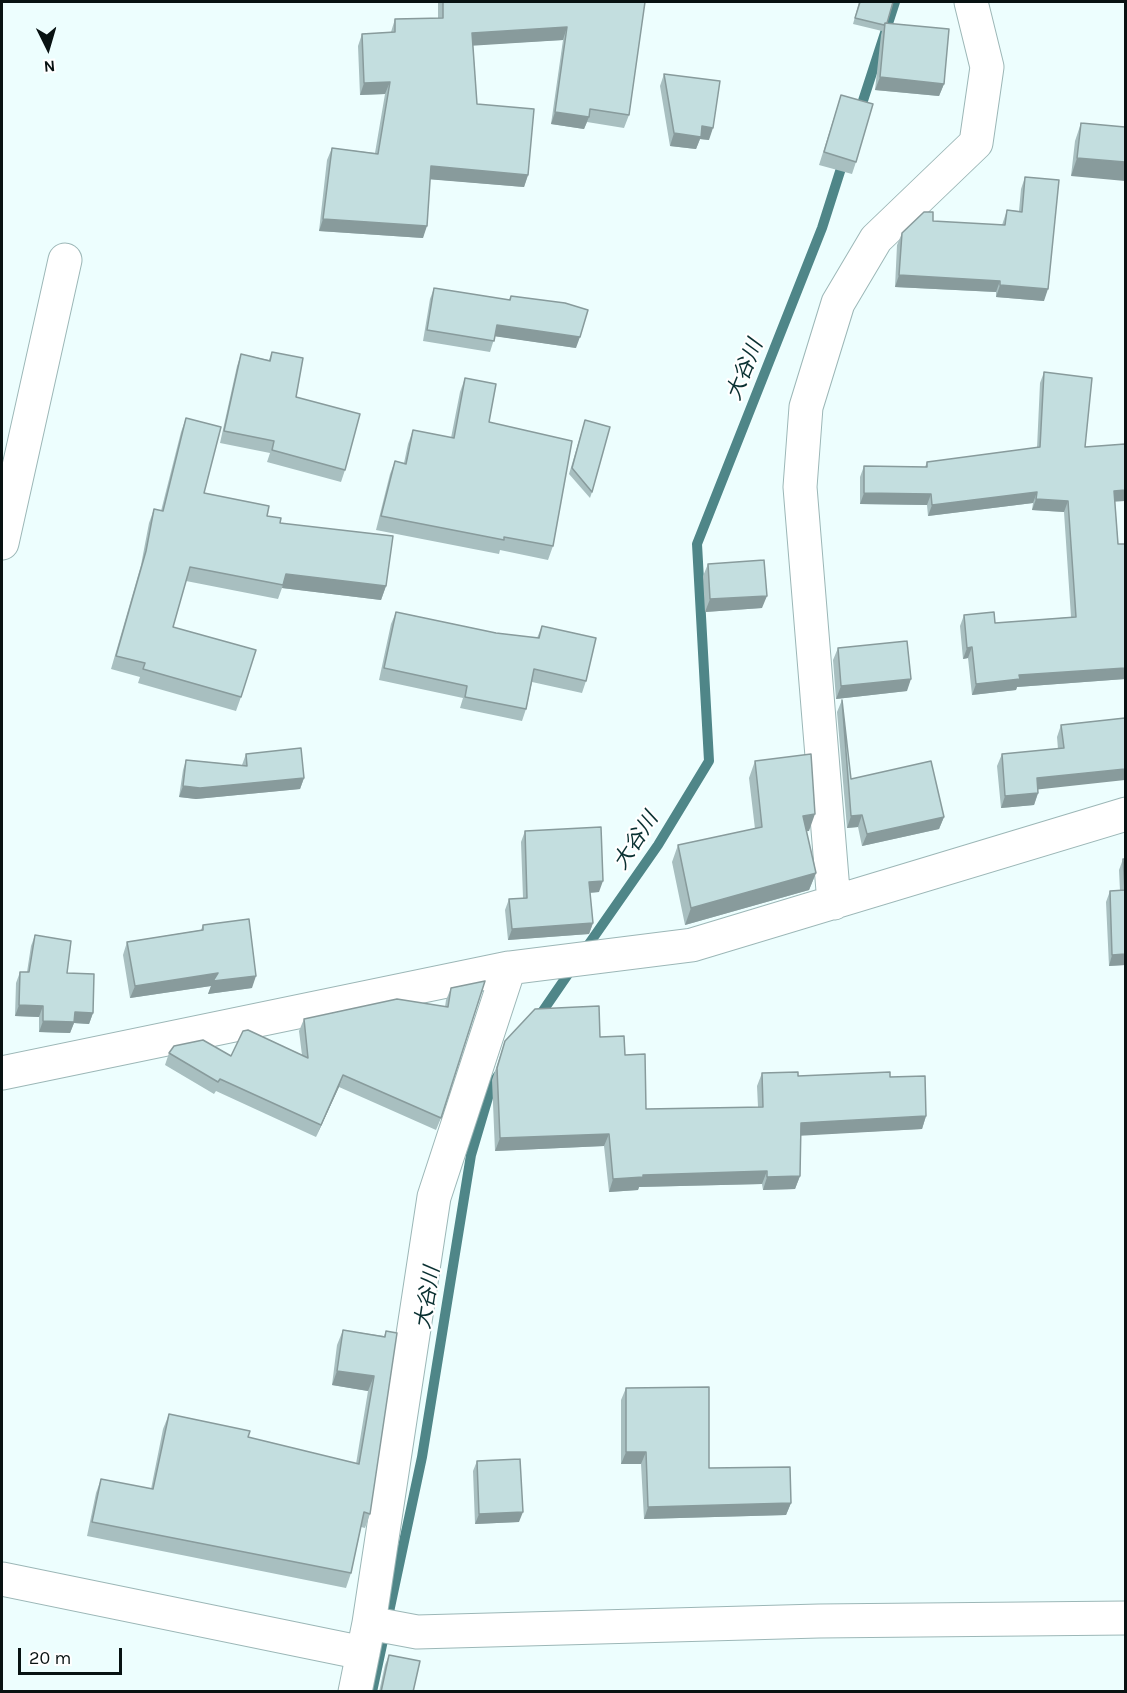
<!DOCTYPE html>
<meta charset="utf-8">
<style>
body{margin:0}
#map{position:relative;width:1127px;height:1693px;overflow:hidden;background:#edfefe;font-family:Karla,sans-serif}
canvas{display:block}
.frame{position:absolute;inset:0;border:3px solid #081212;pointer-events:none}
.north{position:absolute;left:18px;top:18px;width:60px;height:60px;-webkit-text-stroke:4px #fff;paint-order:stroke;rotate:175deg;font-size:16px;font-weight:700;line-height:24px;text-align:center;color:#081212}
.north::after{content:'';display:block;margin:auto;width:21px;height:27px;background:#081212;clip-path:polygon(50% 0,100% 100%,50% 72%,0 100%)}
.scale{position:absolute;left:18px;top:1648px;width:104px;height:27px;box-sizing:border-box;border:3px solid #081212;border-top:0;padding-left:8px;font-size:18px;line-height:21px;white-space:nowrap;color:#081212;-webkit-text-stroke:4px #fff;paint-order:stroke}
</style>
<div id="map">
<canvas width="1127" height="1693"></canvas>
<div class="frame"></div>
<div class="north">N</div>
<div class="scale">20 m</div>
</div>
<script>
const context = document.querySelector('canvas').getContext('2d');
context.lineJoin = 'round';
function poly(rows) {
  const path = new Path2D();
  for (const r of rows) {
    path.moveTo(r[0], r[1]);
    for (let i = 2; i < r.length; i += 2) path.lineTo(r[i], r[i + 1]);
  }
  return path;
}
function strokePath(path, color, width, dash) {
  context.strokeStyle = color;
  context.lineWidth = width;
  context.lineCap = dash ? 'butt' : 'round';
  context.setLineDash(dash || []);
  context.stroke(path);
}
function fillPath(path, color) {
  context.fillStyle = color;
  context.fill(path, 'evenodd');
}
function label(font, color, halo, rows, align = 'center') {
  context.font = font + ' Karla,"Noto Sans JP",sans-serif';
  context.lineWidth = 4.5;
  context.setLineDash([]);
  context.textBaseline = 'middle';
  context.strokeStyle = halo;
  context.fillStyle = color;
  for (const [text, x, y, turn = 0] of rows) {
    context.save();
    context.translate(x, y);
    context.rotate((+turn || 0) * Math.PI / 180);
    context.textAlign = isNaN(turn) ? turn : align;
    if (halo) context.strokeText(text, 0, 0);
    context.fillText(text, 0, 0);
    context.restore();
  }
}
strokePath(poly([
 [859,113,895,2],
 [584,951,658,845,709,761,697,544,822,228,844,159],
 [538,1018,573,967],
 [372,1692,422,1457,471,1155,492,1084,500,1073]
]), '#4f8688', 10);
const minor = poly([
 [2,543,65,260],
 [834,903,800,487,806,407,838,303,876,239,976,143,987,67,971,2],
 [2,1073,509,968,692,945,1126,814],
 [2,1579,363,1653],
 [369,1623,417,1632,819,1621,1126,1618],
 [355,1692,369,1623,434,1197,509,968]
]);
strokePath(minor, '#9cb7b7', 35);
strokePath(minor, '#fff', 33);
fillPath(poly([
 [438,2,645,2,629,115,624,128,587,122,584,129,551,124,563,40,473,45,477,104,528,175,524,187,430,179,423,238,319,231,327,160,332,148,375,153,385,94,360,95,358,46,362,34,391,32,395,19,438,18],
 [859,2,893,2,887,23,944,84,939,96,875,90,881,35,882,31,853,24],
 [664,74,709,140,700,139,696,149,670,146,660,86],
 [841,95,856,162,852,174,819,165],
 [1081,123,1125,127,1071,176,1075,141],
 [1025,177,1044,301,996,297,996,292,895,287,897,245,902,233,1002,225,1007,210,1019,211,1021,189],
 [434,288,509,300,511,296,576,348,495,336,490,352,423,341,430,299],
 [272,352,296,397,345,470,341,482,267,462,270,453,220,443,237,366,241,354,269,360],
 [1044,372,1085,447,1125,444,1125,501,1115,501,1118,544,1125,544,1125,679,1017,687,1016,690,972,695,968,658,963,659,960,626,964,615,995,623,1071,617,1064,512,1032,510,1033,503,928,516,927,505,860,504,860,477,864,466,925,467,927,462,1037,448,1040,383],
 [465,378,553,546,548,560,500,550,499,554,376,530,390,474,395,461,404,463,408,444,413,430,451,438,460,392],
 [186,418,204,493,267,516,386,586,381,600,282,588,278,599,186,581,173,627,241,697,236,711,138,683,140,677,111,669,141,565,149,523,154,509,161,511,181,432],
 [585,420,592,492,590,498,569,474],
 [708,564,762,608,705,612,703,576],
 [396,612,496,633,537,638,542,626,586,681,582,693,532,682,526,709,522,721,460,708,463,698,379,680,391,624],
 [838,648,907,691,836,699,833,660],
 [842,700,851,779,944,817,939,829,862,846,858,827,847,828,837,712],
 [1125,718,1038,789,1038,793,1034,805,1001,808,997,766,1002,754,1058,749,1057,737,1061,725],
 [246,754,304,778,300,789,196,799,179,797,183,770,186,760,242,765],
 [755,761,809,831,806,831,816,873,809,890,685,925,672,862,678,845,755,829,749,778],
 [525,831,599,892,590,893,593,923,589,934,508,940,505,910,509,899,523,898,521,842],
 [1123,859,1125,859,1125,965,1109,966,1106,902,1110,891,1120,891,1119,870],
 [203,925,252,988,208,994,211,986,130,998,123,955,127,942,201,930],
 [35,935,67,973,93,1013,89,1024,74,1023,70,1033,39,1032,39,1017,15,1016,16,983,20,972,27,972,31,946],
 [451,988,441,1118,436,1130,339,1087,316,1137,216,1091,214,1094,165,1065,169,1053,231,1056,302,1055,299,1031,304,1019,445,1007,446,1000],
 [600,1037,625,1055,646,1109,758,1107,757,1086,762,1073,798,1076,890,1077,926,1116,922,1129,800,1135,800,1176,795,1189,763,1190,762,1184,639,1187,638,1190,609,1192,604,1146,495,1151,492,1080,505,1041],
 [343,1330,384,1336,386,1331,370,1514,365,1528,361,1527,351,1573,346,1588,87,1536,96,1493,101,1479,151,1489,163,1429,169,1414,248,1437,356,1464,368,1391,332,1385,337,1345],
 [626,1388,709,1468,791,1503,786,1515,644,1519,641,1464,621,1464,621,1400],
 [477,1461,519,1522,475,1524,473,1471],
 [389,1655,413,1692,379,1692,385,1665]
]), '#a8bfc0');
fillPath(poly([
 [567,27,563,40,468,46,472,33],
 [880,77,944,84,939,96,875,90],
 [390,82,385,94,360,95,364,83],
 [555,112,589,117,584,129,551,124],
 [702,126,713,128,709,140,700,139,696,149,670,146,674,133],
 [1077,158,1125,162,1125,181,1071,176],
 [431,166,528,175,524,187,426,179],
 [323,219,427,226,423,238,319,231],
 [899,275,1000,281,996,292,895,287],
 [1000,285,1048,289,1044,301,996,297],
 [497,325,580,337,576,348,493,336],
 [1125,490,1125,501,1110,502,1114,491],
 [1037,492,1033,503,928,516,932,505],
 [864,493,931,494,927,505,860,504],
 [1036,499,1068,501,1064,512,1032,510],
 [286,574,386,586,381,600,282,588],
 [767,596,762,608,705,612,710,599],
 [972,647,968,658,963,659,967,648],
 [1125,668,1125,679,1017,687,1016,690,972,695,976,684,1019,675],
 [911,679,907,691,836,699,841,686],
 [1125,769,1125,780,1033,790,1037,778],
 [304,778,300,789,196,799,179,797,183,786],
 [1038,793,1034,805,1001,808,1005,796],
 [815,814,809,831,797,832,803,816],
 [862,815,858,827,847,828,851,816],
 [944,817,939,829,862,846,867,834],
 [816,873,809,890,685,925,691,908],
 [603,881,599,892,585,893,589,882],
 [593,923,589,934,508,940,512,929],
 [1125,954,1125,965,1109,966,1112,955],
 [218,973,256,976,252,988,208,994,211,986,130,998,135,986],
 [19,1005,43,1006,39,1017,15,1016],
 [75,1012,93,1013,89,1024,74,1023,70,1033,39,1032,43,1021],
 [343,1075,339,1087,316,1137,321,1125],
 [926,1116,922,1129,796,1136,801,1123],
 [609,1134,604,1146,495,1151,500,1138],
 [767,1171,762,1184,639,1187,638,1190,609,1192,613,1179,643,1175],
 [800,1176,795,1189,763,1190,767,1177],
 [337,1371,374,1376,368,1391,332,1385],
 [626,1452,646,1452,641,1464,621,1464],
 [791,1503,786,1515,644,1519,648,1507],
 [523,1512,519,1522,475,1524,479,1514]
]), '#889b9c');
const building = poly([
 [443,2,645,2,629,115,590,109,589,117,555,112,567,27,472,33,477,104,534,109,528,175,431,166,427,226,323,219,332,148,378,154,390,82,364,83,362,34,395,32,395,19,443,18,443,2],
 [860,2,893,2,887,23,885,23,884,25,855,18,860,2],
 [885,23,949,29,944,84,880,77,885,23],
 [664,74,720,81,713,128,702,126,701,137,674,133,664,74],
 [841,95,873,104,856,162,824,152,841,95],
 [1081,123,1125,127,1125,162,1077,158,1081,123],
 [1025,177,1059,180,1048,289,1000,285,1000,281,899,275,902,233,924,212,933,212,933,221,1005,225,1007,210,1022,212,1025,177],
 [434,288,510,300,511,296,565,303,588,310,580,337,497,325,494,341,427,330,434,288],
 [272,352,303,358,296,397,360,414,345,470,272,450,274,441,224,431,241,354,270,361,272,352],
 [1044,372,1092,378,1085,447,1125,444,1125,490,1114,491,1118,544,1125,544,1125,668,1019,675,1020,679,976,684,972,647,967,648,964,615,994,612,995,623,1076,617,1068,501,1036,499,1037,492,932,505,931,494,864,493,864,466,927,467,927,462,1040,447,1044,372],
 [465,378,496,384,489,422,572,441,553,546,504,537,504,540,381,516,395,461,406,464,413,430,454,438,465,378],
 [186,418,221,427,204,493,269,506,267,516,281,518,280,523,393,536,386,586,286,574,283,585,190,567,173,627,256,650,241,697,143,669,145,663,116,656,146,551,154,509,163,511,186,418],
 [585,420,610,427,592,492,572,468,585,420],
 [764,560,767,596,710,599,708,564,764,560],
 [396,612,496,633,539,638,542,626,596,638,586,681,534,669,526,709,465,697,467,686,384,668,396,612],
 [907,641,911,679,841,686,838,648,907,641],
 [842,700,851,779,931,761,944,817,867,834,862,815,851,816,842,700],
 [1125,718,1125,769,1037,778,1038,793,1005,796,1002,754,1064,748,1061,725,1125,718],
 [301,748,304,778,200,788,183,786,186,760,247,766,246,754,301,748],
 [811,754,815,814,803,816,816,873,691,908,678,845,762,827,755,761,811,754],
 [601,827,603,881,589,882,593,923,512,929,509,899,527,898,525,831,601,827],
 [1123,859,1125,859,1125,954,1112,955,1110,891,1125,890,1123,859],
 [249,919,256,976,213,981,218,973,135,986,127,942,203,930,203,925,249,919],
 [35,935,71,941,67,973,94,974,93,1013,75,1012,74,1022,43,1021,43,1006,19,1005,20,972,29,972,35,935],
 [485,981,441,1118,343,1075,321,1125,220,1079,218,1082,169,1053,174,1046,203,1040,231,1056,243,1031,248,1030,308,1058,304,1019,397,999,448,1007,451,988,485,981],
 [599,1006,600,1037,624,1036,625,1055,645,1054,646,1109,763,1107,762,1073,798,1072,798,1076,890,1072,890,1077,925,1076,926,1116,801,1123,800,1176,767,1177,767,1171,643,1175,643,1177,613,1179,609,1134,500,1138,497,1068,505,1041,535,1009,599,1006],
 [343,1330,385,1337,386,1331,397,1333,370,1514,364,1512,351,1573,92,1522,101,1479,153,1489,169,1414,250,1431,248,1437,359,1464,374,1376,337,1371,343,1330],
 [709,1387,709,1468,790,1467,791,1503,648,1507,646,1452,626,1452,626,1388,709,1387],
 [520,1459,523,1512,479,1514,477,1461,520,1459],
 [389,1655,420,1661,413,1692,381,1692,389,1655]
]);
fillPath(building, '#c3dedf');
strokePath(building, '#889b9c', 1.5);
label('italic 21px', '#093031', '#fff', [
 ["大谷川",745,370,-68],
 ["大谷川",636,841,-57],
 ["大谷川",428,1298,-81]
]);
</script>
